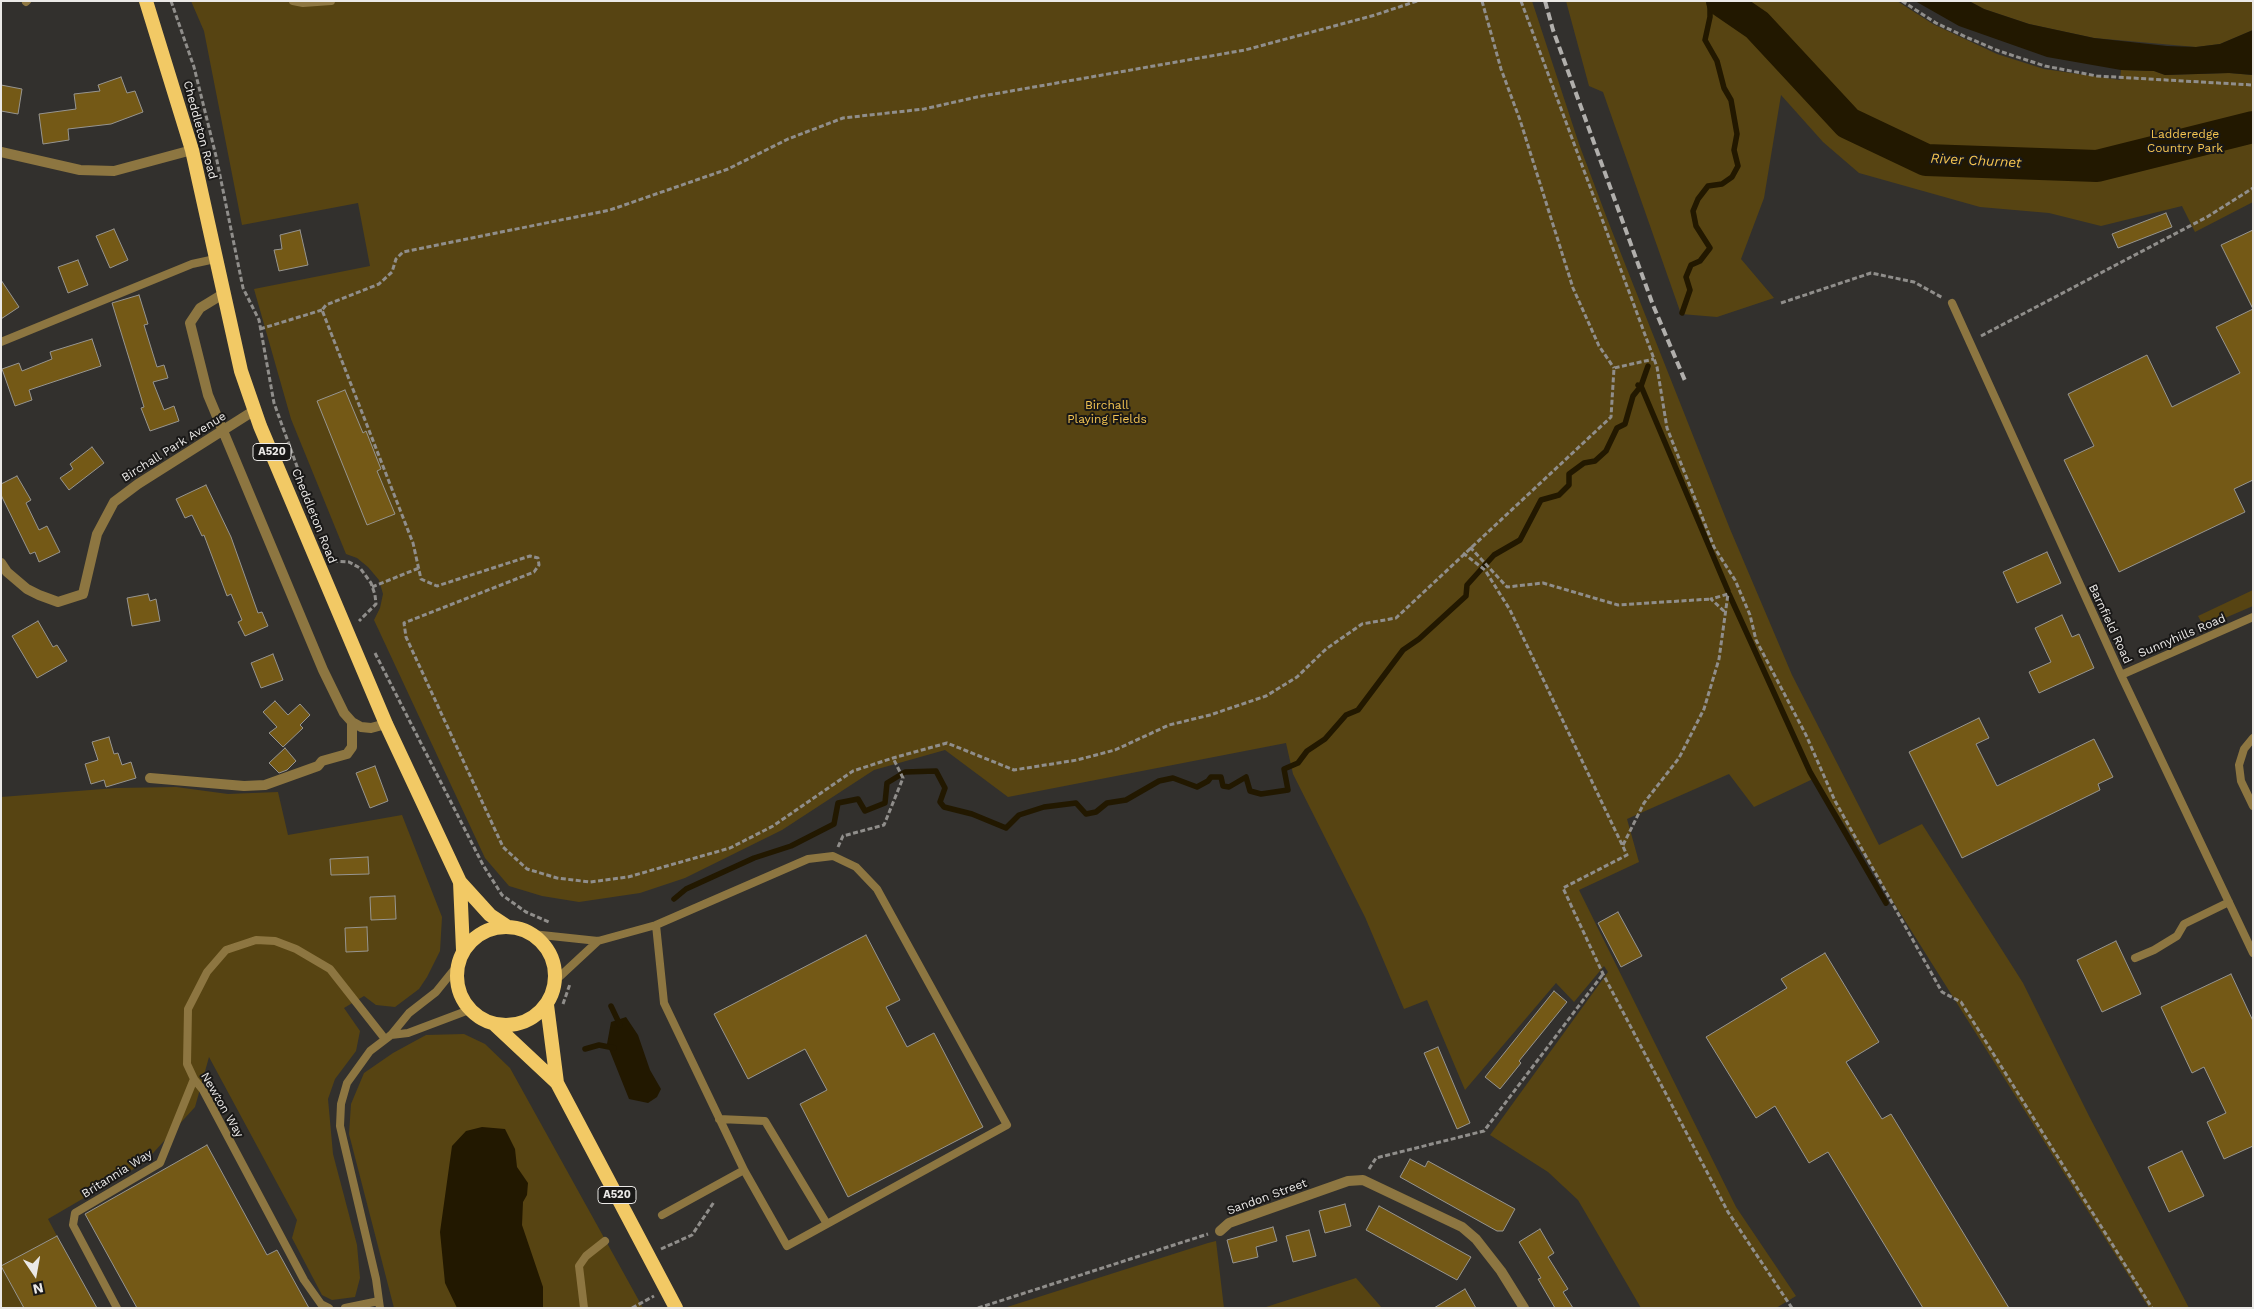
<!DOCTYPE html>
<style>
body{margin:0}
#map{position:relative;width:2254px;height:1309px;overflow:hidden;background:#32302d;font-family:"Work Sans",sans-serif}
canvas{display:block}
.frame{position:absolute;inset:0;border:2px solid #ebe9e7;pointer-events:none}
.north{position:absolute;left:10px;top:1249px;width:50px;height:50px;-webkit-text-stroke:4px #191817;paint-order:stroke;rotate:168deg;font-size:14px;font-weight:700;line-height:20px;text-align:center;color:#ebe9e7}
.north::after{content:'';display:block;margin:auto;width:18px;height:22px;background:#ebe9e7;clip-path:polygon(50% 0,100% 100%,50% 72%,0 100%)}
</style>
<div id="map">
<canvas width="2254" height="1309"></canvas>
<div class="frame"></div>
<div class="north">N</div>
</div>
<script>
const context = document.querySelector('canvas').getContext('2d');
context.lineJoin = 'round';
function fillPath(path, color) {
  context.fillStyle = color;
  context.fill(path, 'evenodd');
}
function poly(rows) {
  const path = new Path2D();
  for (const r of rows) {
    if (r.length === 3) {
      path.moveTo(r[0] + r[2], r[1]);
      path.arc(r[0], r[1], r[2], 0, 2 * Math.PI);
      continue;
    }
    path.moveTo(r[0], r[1]);
    for (let i = 2; i < r.length; i += 2) path.lineTo(r[i], r[i + 1]);
  }
  return path;
}
function strokePath(path, color, width, dash) {
  context.strokeStyle = color;
  context.lineWidth = width;
  context.lineCap = dash ? 'butt' : 'round';
  context.setLineDash(dash || []);
  context.stroke(path);
}
function label(font, color, halo, rows, align = 'center') {
  context.font = font + ' "Work Sans",sans-serif';
  context.lineWidth = 4;
  context.setLineDash([]);
  context.textBaseline = 'middle';
  context.strokeStyle = halo;
  context.fillStyle = color;
  for (const [text, x, y, turn = 0] of rows) {
    context.save();
    context.translate(x, y);
    context.rotate((+turn || 0) * Math.PI / 180);
    context.textAlign = isNaN(turn) ? turn : align;
    if (halo) context.strokeText(text, 0, 0);
    context.fillText(text, 0, 0);
    context.restore();
  }
}
fillPath(poly([
 [191,1,1532,1,1579,144,1608,221,1730,529,1792,675,1879,845,1922,824,2023,983,2089,1116,2189,1308,2149,1308,1815,778,1754,807,1729,774,1627,819,1639,862,1579,890,1736,1207,1796,1296,1776,1308,1641,1308,1578,1200,1548,1172,1490,1135,1608,972,1604,966,1574,1002,1556,983,1465,1090,1427,1000,1404,1009,1365,917,1293,774,1286,743,1008,797,945,750,874,770,782,830,685,878,640,893,579,902,542,896,509,886,485,858,374,620,380,608,383,594,379,580,368,567,357,558,346,554,291,419,254,289,370,266,358,203,242,225,204,31],
 [1566,1,1897,1,1933,24,1997,54,2044,69,2120,80,2121,70,2154,71,2165,75,2229,73,2253,75,2253,202,2195,232,2182,206,2101,226,2049,213,1980,207,1859,173,1823,142,1781,95,1764,198,1741,259,1774,298,1717,317,1681,314,1603,92,1589,86],
 [1969,1,2253,1,2253,30,2220,44,2196,47,2094,38,2029,24,1984,9],
 [2253,590,2253,606,2204,627,2198,616],
 [176,787,228,794,278,792,288,835,402,815,442,917,440,951,427,977,419,989,395,1007,376,1005,364,996,344,1008,360,1031,356,1051,335,1079,328,1099,333,1154,357,1245,360,1278,355,1297,332,1300,322,1295,292,1238,297,1220,209,1057,195,1107,144,1163,48,1219,57,1236,2,1266,24,1308,1,1308,1,797,116,788],
 [464,1034,485,1044,510,1068,643,1308,394,1308,349,1134,351,1104,364,1073,393,1053,426,1035],
 [1216,1241,1224,1308,1004,1308,1208,1243],
 [1356,1278,1382,1308,1263,1308]
]), '#574412');
fillPath(poly([
 [1915,1,1969,1,1984,9,2029,24,2094,38,2167,46,2196,47,2220,44,2253,30,2253,75,2229,73,2165,75,2154,71,2121,70,2047,57,1959,26],
 [626,1017,638,1035,650,1070,661,1089,657,1097,648,1103,629,1099,607,1044,611,1022],
 [482,1127,505,1129,515,1149,517,1167,528,1183,527,1195,523,1202,522,1225,543,1287,543,1308,457,1308,445,1283,440,1232,452,1146,466,1131]
]), '#221800');
strokePath(poly([
 [1682,313,1690,290,1686,277,1691,265,1700,261,1710,248,1696,226,1693,211,1698,199,1708,186,1722,184,1732,177,1738,166,1734,150,1737,134,1731,100,1724,88,1717,61,1705,40,1710,17,1710,1],
 [1638,385,1641,386,1728,591],
 [1729,594,1810,772,1886,903],
 [674,899,686,889,754,858,791,846,834,824,838,803,858,799,865,811,885,803,887,783,905,772,936,771,945,788,940,802,944,807,972,814,1006,828,1019,815,1044,807,1076,803,1086,814,1096,812,1107,803,1126,800,1159,781,1173,778,1197,787,1208,781,1211,777,1221,777,1223,786,1229,787,1246,777,1250,791,1261,794,1288,790,1284,769,1298,763,1307,751,1325,739,1346,715,1358,710,1403,650,1419,639,1466,596,1467,585,1494,555,1520,540,1541,500,1559,495,1569,485,1569,474,1584,463,1595,461,1606,451,1617,428,1625,424,1633,396,1641,386,1648,366],
 [611,1006,620,1025],
 [585,1049,599,1045,614,1048]
]), '#221800', 5.5);
strokePath(poly([
 [1722,1,1757,25,1848,123,1926,160,2097,166,2253,127]
]), '#221800', 32);
const building = poly([
 [121,77,127,93,135,91,143,112,111,124,68,129,69,140,43,144,39,114,76,109,74,94,100,91,98,85,121,77],
 [1,85,22,89,18,114,1,111,1,85],
 [2166,213,2172,227,2118,248,2112,234,2166,213],
 [114,229,128,260,110,268,96,236,114,229],
 [300,230,308,265,279,271,274,250,282,249,280,235,300,230],
 [2253,230,2253,480,2234,489,2245,512,2119,572,2064,460,2094,446,2068,394,2147,355,2172,407,2240,373,2216,327,2253,309,2221,245,2253,230],
 [78,260,88,285,68,293,58,267,78,260],
 [1,280,19,307,1,319,1,280],
 [139,295,148,324,144,325,157,367,164,365,168,378,153,382,164,410,174,406,179,421,150,431,141,408,144,407,112,303,139,295],
 [92,339,101,366,29,390,32,400,15,406,2,369,19,363,22,371,52,359,50,352,92,339],
 [345,390,363,433,366,431,381,469,377,471,395,514,367,525,317,401,345,390],
 [92,447,104,463,69,490,60,478,73,469,70,464,92,447],
 [17,476,31,500,26,503,39,530,47,526,60,552,39,562,35,552,30,554,1,495,1,484,17,476],
 [206,485,231,537,258,613,262,612,268,626,245,636,238,622,242,620,231,594,227,596,204,535,202,536,192,515,185,518,176,499,206,485],
 [2047,552,2061,583,2017,603,2003,572,2047,552],
 [148,594,150,601,156,599,160,621,132,626,127,598,148,594],
 [2062,615,2072,637,2079,634,2094,668,2039,693,2029,672,2051,662,2035,628,2062,615],
 [38,621,53,647,57,645,67,661,37,678,12,636,38,621],
 [273,654,283,680,261,688,251,663,273,654],
 [275,701,288,715,300,704,310,715,300,725,303,728,283,747,269,733,277,727,263,712,275,701],
 [1979,718,1989,738,1976,744,1997,786,2094,739,2113,777,2098,784,2100,790,1962,858,1909,752,1979,718],
 [109,737,114,754,118,753,122,765,131,762,136,778,106,787,104,780,91,784,85,764,98,760,92,742,109,737],
 [285,748,296,761,287,770,279,773,269,763,285,748],
 [375,766,388,801,370,808,356,773,375,766],
 [368,857,369,874,331,875,330,859,368,857],
 [395,896,396,919,371,920,370,897,395,896],
 [1618,912,1642,956,1621,967,1598,923,1618,912],
 [367,927,368,951,346,952,345,928,367,927],
 [866,935,900,1000,886,1007,907,1047,934,1033,983,1127,848,1197,800,1104,827,1090,805,1049,748,1079,714,1014,866,935],
 [2116,941,2141,994,2102,1012,2077,960,2116,941],
 [1825,953,1879,1042,1846,1062,1882,1119,1891,1114,2009,1308,1923,1308,1828,1152,1809,1163,1775,1106,1756,1118,1706,1037,1787,988,1781,979,1825,953],
 [2231,974,2253,1021,2253,1146,2224,1159,2207,1122,2226,1113,2204,1067,2192,1073,2161,1007,2231,974],
 [1554,991,1567,1002,1519,1061,1521,1063,1500,1089,1485,1077,1554,991],
 [1438,1047,1470,1123,1457,1129,1424,1053,1438,1047],
 [207,1145,267,1255,277,1250,309,1308,137,1308,85,1214,207,1145],
 [2182,1151,2204,1196,2169,1212,2148,1167,2182,1151],
 [1410,1159,1425,1167,1428,1161,1515,1209,1503,1231,1497,1231,1400,1177,1410,1159],
 [1345,1204,1351,1226,1325,1233,1319,1211,1345,1204],
 [1379,1206,1471,1257,1457,1280,1366,1230,1379,1206],
 [1273,1227,1277,1241,1256,1247,1258,1257,1233,1263,1227,1240,1273,1227],
 [1540,1229,1554,1253,1548,1257,1568,1289,1563,1292,1573,1308,1555,1308,1538,1279,1541,1278,1519,1242,1540,1229],
 [1309,1230,1316,1256,1293,1262,1286,1236,1309,1230],
 [57,1236,97,1308,24,1308,1,1266,57,1236],
 [1465,1289,1476,1308,1434,1308,1465,1289]
]);
fillPath(building, '#745916');
strokePath(building, '#979590', 1);
strokePath(poly([
 [171,1,194,67,216,156,243,288,259,320,274,403,303,483],
 [1417,1,1375,15,1245,50,977,97,924,109,843,118,788,139,728,169,610,210,403,252,396,259,392,272,379,284,326,305,322,310,413,543,421,579,437,586,530,556,538,558,539,565,534,572,404,623,406,637,503,847,527,869,557,878,590,882,628,877,730,848,773,826,853,771,893,758,947,743,1014,770,1077,760,1115,750,1169,725,1210,715,1266,696,1297,677,1326,649,1362,624,1396,618,1611,417,1614,368,1654,359],
 [1482,1,1501,69,1520,120,1573,288,1599,346,1614,368],
 [1521,1,1657,367,1667,428,1714,547,1735,580,1750,615,1756,640,1806,735,1835,801,1942,992,1961,1002,2152,1308],
 [1902,1,1936,23,1966,37,1999,51,2045,66,2097,76,2253,85],
 [1781,303,1871,273,1914,282,1943,298],
 [260,329,322,310],
 [1981,336,2207,217,2253,188],
 [1470,547,1507,587,1543,583,1618,605,1711,599],
 [1463,553,1485,570,1510,610,1627,855,1563,888,1603,974,1728,1212,1792,1308],
 [333,561,349,562,360,568,371,583,375,595,376,604,359,621],
 [372,587,419,568],
 [375,653,483,865,502,895,526,912,549,922],
 [1623,845,1644,803,1679,758,1704,709,1719,659,1728,594,1711,599,1725,612],
 [838,847,843,836,884,825,903,778,893,758],
 [563,1004,570,984],
 [1369,1169,1376,1158,1484,1131,1603,974],
 [661,1249,692,1235,714,1202],
 [632,1308,654,1296],
 [978,1308,1208,1234]
]), '#908e8b', 3, [5, 2.5]);
strokePath(poly([
 [293,1,303,3,331,1],
 [26,2,27,1],
 [1952,303,2121,675,2253,953],
 [1,342,192,264,215,259],
 [2121,675,2253,617],
 [2253,738,2244,749,2239,765,2241,781,2253,806],
 [532,934,598,941,656,925,664,1003,744,1170,787,1246,1007,1125,877,889,856,867,833,856,808,859,656,925],
 [2135,958,2154,950,2177,936,2184,924,2229,902],
 [556,980,598,941],
 [391,1035,408,1033,469,1010],
 [719,1119,765,1121,827,1224],
 [662,1215,744,1170],
 [117,1308,73,1225,75,1213,160,1163,194,1079],
 [329,1308,321,1304,304,1280,203,1090,194,1079,187,1064,188,1009,207,972,226,950,256,940,275,941,296,949,330,969,385,1039],
 [345,1308,379,1301],
 [380,1308,376,1279,340,1126,341,1104,347,1083,370,1051,391,1035,409,1013,436,992,457,966],
 [584,1308,579,1266,586,1256,605,1241]
]), '#8d7641', 8);
strokePath(poly([
 [1,152,80,170,114,171,192,150],
 [223,294,200,308,190,323,208,395,323,670,344,713,352,722,361,727,371,728,386,724],
 [1,563,7,572,27,589,39,595,58,602,83,594,97,534,114,502,138,484,255,410],
 [150,778,244,786,265,785,318,766,322,761,347,754,352,747,352,722],
 [1220,1231,1229,1223,1348,1181,1363,1180,1462,1227,1476,1239,1501,1271,1524,1308]
]), '#8d7641', 10);
strokePath(poly([
 [146,1,192,150,241,371,260,426,386,724,460,882,490,915,508,927],
 [460,882,463,950],
 [506,976,49],
 [547,1005,557,1083],
 [494,1024,557,1083,676,1308]
]), '#f2c965', 14);
strokePath(poly([
 [1545,1,1553,30,1653,305,1686,383]
]), '#b1afac', 4, [8, 4]);
for (const [x, y, w] of [
 [272,452,38],
 [617,1195,38]
]) {
  const box = new Path2D();
  box.roundRect(x - w / 2, y - 8.5, w, 17, 4);
  context.fillStyle = '#191817';
  context.fill(box);
  strokePath(box, '#ebe9e7', 1);
}
label('bold 11px', '#ebe9e7', null, [
 ["A520",272,452],
 ["A520",617,1195]
]);
label('12px', '#ebe9e7', '#191817', [
 ["Cheddleton Road",200,130,75],
 ["Birchall Park Avenue",174,447,-32],
 ["Cheddleton Road",314,516,68],
 ["Barnfield Road",2110,624,65],
 ["Sunnyhills Road",2182,636,-23],
 ["Newton Way",222,1105,60],
 ["Britannia Way",117,1174,-32],
 ["Sandon Street",1267,1197,-20]
]);
label('12px', '#f5c552', '#191817', [
 ["Ladderedge",2185,134],
 ["Country Park",2185,148],
 ["Birchall",1107,405],
 ["Playing Fields",1107,419]
]);
label('italic 14px', '#f3c350', '#191817', [
 ["River Churnet",1976,161,3]
]);
</script>
